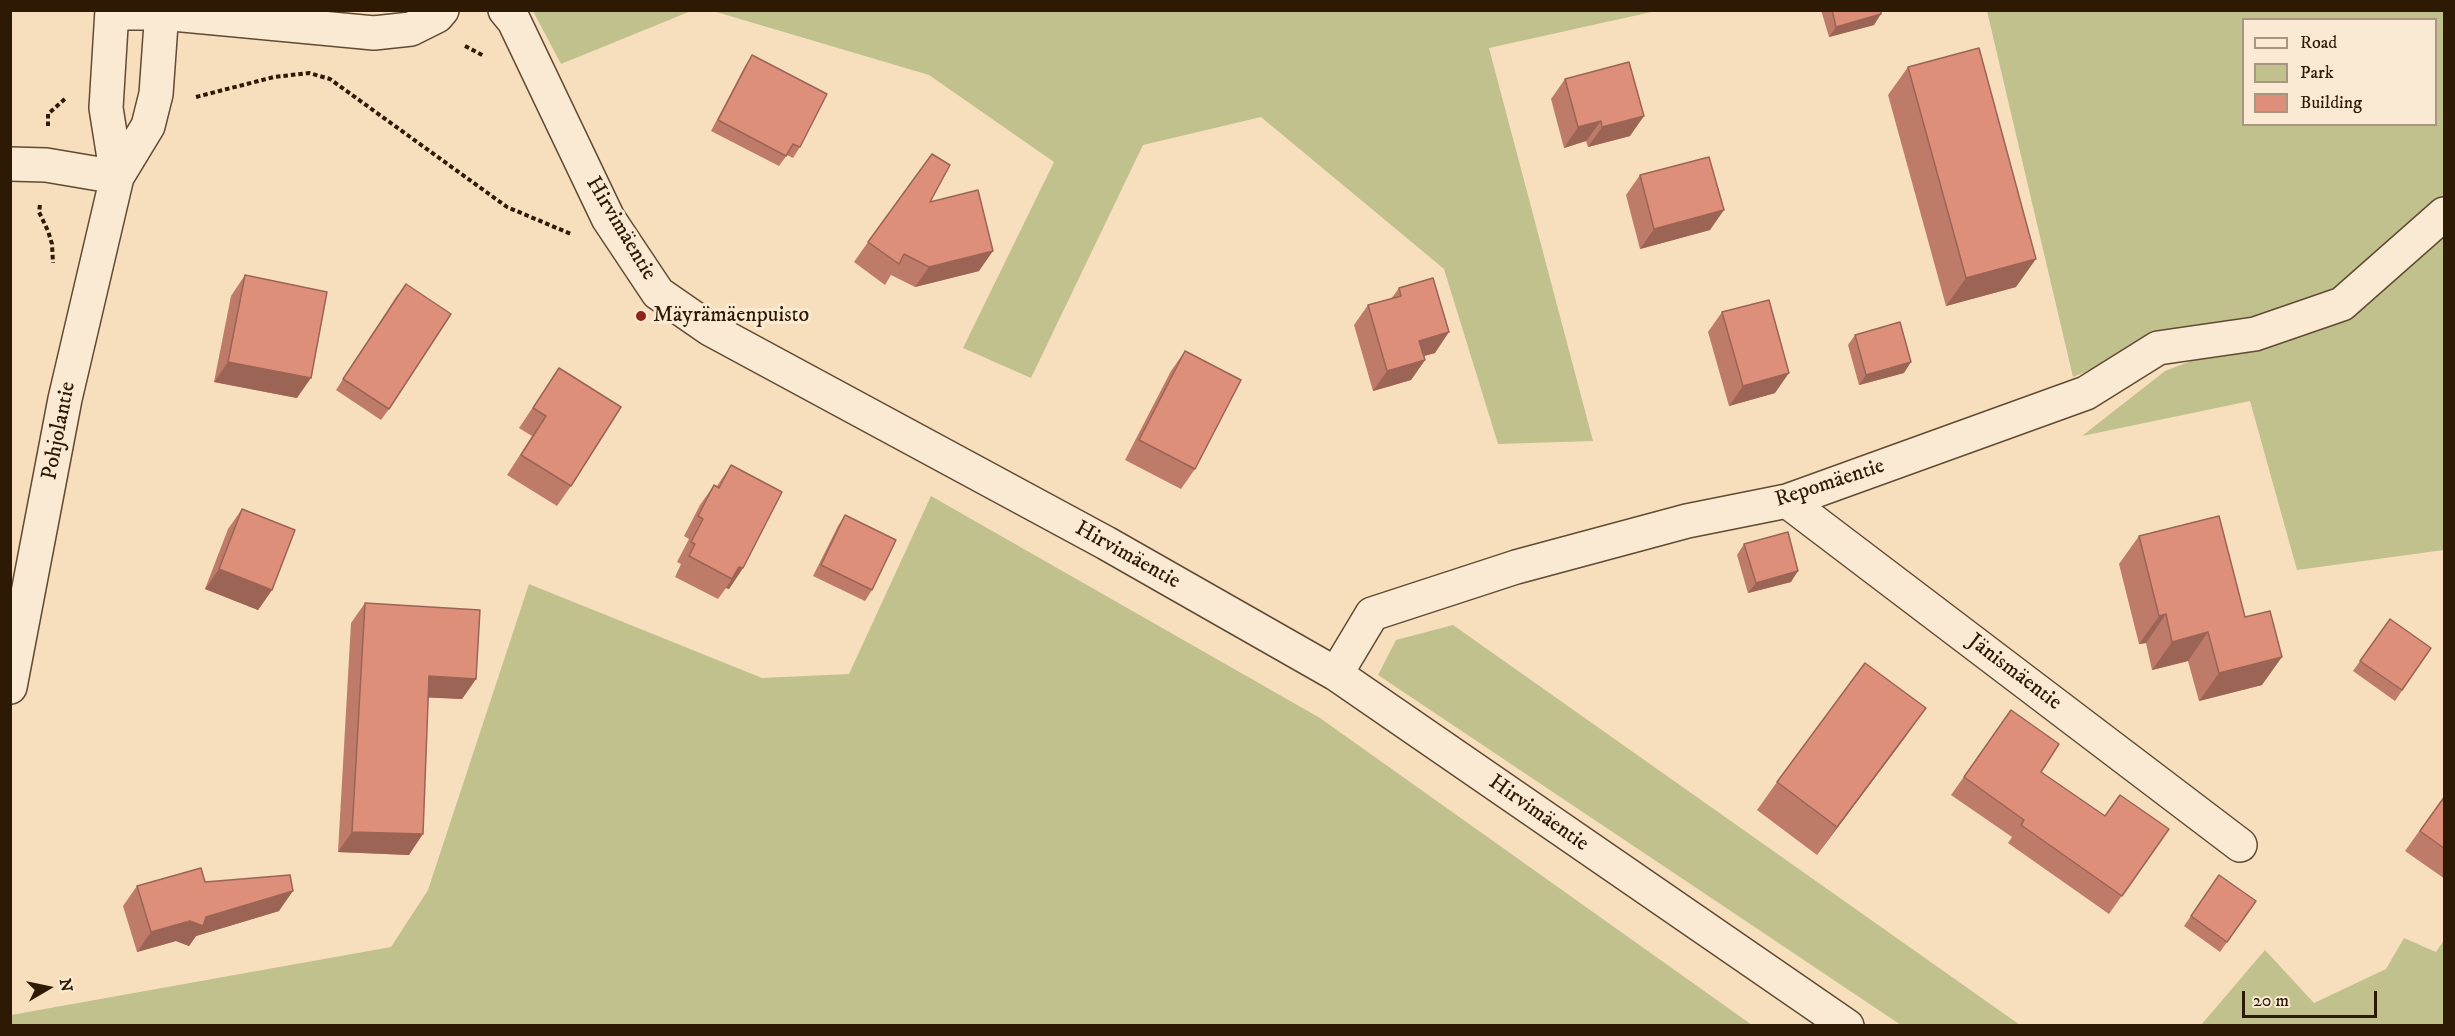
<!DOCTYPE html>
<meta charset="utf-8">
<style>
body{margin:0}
#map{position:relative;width:2455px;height:1036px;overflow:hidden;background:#f7dfbd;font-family:"IM FELL DW Pica",serif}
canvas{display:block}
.frame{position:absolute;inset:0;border:12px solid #2d1904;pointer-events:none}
.legend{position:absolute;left:2242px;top:18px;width:195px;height:108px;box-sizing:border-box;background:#faead4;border:2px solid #a89681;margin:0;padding:8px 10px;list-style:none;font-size:18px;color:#2d1904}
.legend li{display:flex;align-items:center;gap:12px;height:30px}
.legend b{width:30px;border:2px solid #a89681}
.north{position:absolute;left:18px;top:958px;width:60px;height:60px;-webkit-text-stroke:4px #faead4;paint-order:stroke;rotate:81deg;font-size:16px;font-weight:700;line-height:24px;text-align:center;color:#2d1904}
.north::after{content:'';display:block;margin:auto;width:21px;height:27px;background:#2d1904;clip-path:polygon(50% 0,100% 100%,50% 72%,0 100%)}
.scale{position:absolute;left:2242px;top:991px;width:135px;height:27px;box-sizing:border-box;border:3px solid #2d1904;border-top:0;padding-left:8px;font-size:18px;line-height:21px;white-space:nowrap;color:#2d1904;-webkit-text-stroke:4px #faead4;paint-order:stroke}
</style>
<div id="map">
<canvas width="2455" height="1036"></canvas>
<div class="frame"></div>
<ul class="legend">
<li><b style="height:8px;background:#faead4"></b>Road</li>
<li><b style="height:16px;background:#c1c18e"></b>Park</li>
<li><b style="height:16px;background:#de8f7a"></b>Building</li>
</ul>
<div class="north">N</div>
<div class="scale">20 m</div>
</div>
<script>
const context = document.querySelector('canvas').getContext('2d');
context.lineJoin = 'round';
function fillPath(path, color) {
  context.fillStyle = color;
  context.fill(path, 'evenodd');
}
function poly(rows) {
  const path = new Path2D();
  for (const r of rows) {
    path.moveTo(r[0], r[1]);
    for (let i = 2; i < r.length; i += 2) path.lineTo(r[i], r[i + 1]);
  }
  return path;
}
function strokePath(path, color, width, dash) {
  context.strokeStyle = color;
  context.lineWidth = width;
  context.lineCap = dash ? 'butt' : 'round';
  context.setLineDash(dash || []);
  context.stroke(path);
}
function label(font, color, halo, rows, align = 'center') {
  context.font = font + ' "IM FELL DW Pica",serif';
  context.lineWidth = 6;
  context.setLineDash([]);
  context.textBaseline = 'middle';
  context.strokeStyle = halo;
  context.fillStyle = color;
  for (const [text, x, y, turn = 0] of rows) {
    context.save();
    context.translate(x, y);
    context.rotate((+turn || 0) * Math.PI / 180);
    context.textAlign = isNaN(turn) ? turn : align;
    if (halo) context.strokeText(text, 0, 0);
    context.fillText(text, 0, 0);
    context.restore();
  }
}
fillPath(poly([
 [533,11,691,11,561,64],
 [713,11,1656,11,1489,48,1593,441,1498,444,1444,269,1261,117,1143,145,1031,378,963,348,1054,162,929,75],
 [1987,11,2444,11,2444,550,2297,570,2250,401,2082,436,2165,371,2256,336,2159,341,2073,377],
 [2244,20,2436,20,2436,124,2244,124],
 [931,496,1320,718,1752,1025,11,1025,11,1015,391,947,428,890,529,584,762,678,849,674],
 [1453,625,2020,1025,1901,1025,1378,675,1396,640],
 [2404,938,2436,952,2444,940,2444,1025,2201,1025,2265,950,2314,1003,2386,969]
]), '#c1c18e');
const minor = poly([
 [112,10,106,108,117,177],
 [505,10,514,21,608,218,658,293,710,329,1106,543,1336,674,1847,1026],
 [113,13,162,13,374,33,411,29,437,16,442,10],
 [10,164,46,165,117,177],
 [1787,501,2240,845],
 [1336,674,1372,614,1516,567,1687,521,1787,501,2086,393,2158,348,2255,334,2342,304,2444,214],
 [10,687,65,399,117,177,148,126,156,94,162,10]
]);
strokePath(minor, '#604a32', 36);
strokePath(poly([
 [465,46,484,56],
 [196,97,274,77,309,73,330,79,507,207,571,234],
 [48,126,48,114,65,99],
 [40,205,39,212,48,231,52,244,53,263]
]), '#2d1904', 4, [4.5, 3]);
strokePath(minor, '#faead4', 33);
fillPath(poly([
 [1821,10,1881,10,1874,25,1829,37],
 [752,55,800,147,793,158,787,155,779,166,711,131,745,66],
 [1908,67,2016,287,1946,306,1888,95],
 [1565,79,1630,136,1588,147,1586,141,1564,148,1551,99],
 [1640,175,1710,230,1640,249,1626,195],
 [930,202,979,271,915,287,891,275,885,285,854,262,868,242],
 [245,275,297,398,214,382,231,296],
 [1399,288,1435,353,1424,356,1425,360,1411,380,1373,391,1354,325,1368,305,1391,299],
 [398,294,389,409,381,420,336,390],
 [1722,312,1775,393,1729,406,1708,332],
 [1855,335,1904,373,1859,385,1848,345],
 [1185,351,1195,469,1181,489,1125,460,1171,371],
 [559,368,571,486,557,506,507,475,532,436,519,428],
 [731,465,743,568,729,589,726,588,718,599,675,577,681,564,677,562,689,539,684,536,700,505,714,485,717,486],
 [242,509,272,590,258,610,205,589,228,529],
 [845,515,872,590,865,601,813,576,838,526],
 [2139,536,2262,685,2199,701,2188,661,2152,670,2146,643,2139,644,2119,564],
 [1744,544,1791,582,1748,593,1737,555],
 [365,603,476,679,462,699,428,697,409,855,338,852,351,623],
 [2390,619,2431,648,2395,701,2353,671],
 [2011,710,2041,772,2105,816,2169,829,2109,914,2008,843,2012,837,1951,795],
 [1906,736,1817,855,1757,810,1777,782],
 [2445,795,2445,879,2405,851],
 [2219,875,2256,901,2220,952,2184,926],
 [205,882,279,911,196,936,189,946,176,941,137,952,123,906,137,886]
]), '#bf7b69');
fillPath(poly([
 [1881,14,1874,25,1829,37,1836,27],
 [1644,116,1630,136,1588,147,1602,127],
 [1601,121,1586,141,1564,148,1578,127],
 [1724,210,1710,230,1640,249,1654,229],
 [993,251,979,271,915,287,929,267],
 [2036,259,2016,287,1946,306,1966,278],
 [1449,332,1435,353,1405,361,1419,341],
 [1425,360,1411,380,1373,391,1387,371],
 [228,362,311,378,297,398,214,382],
 [1911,362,1904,373,1859,385,1866,375],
 [1789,373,1775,393,1729,406,1743,386],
 [739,567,743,568,729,589,726,588,732,579],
 [219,569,272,590,258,610,205,589],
 [1798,571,1791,582,1748,593,1756,583],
 [2166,614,2146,643,2139,644,2159,616],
 [2208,632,2188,661,2152,670,2172,642],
 [2282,657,2262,685,2199,701,2219,673],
 [429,676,476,679,462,699,415,697],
 [1926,708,1906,736,1817,855,1837,827],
 [352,832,423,834,409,855,338,852],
 [293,891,279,911,196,936,189,946,176,941,137,952,151,932]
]), '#9b6455');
const building = poly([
 [1832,10,1881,10,1881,14,1836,27,1832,10],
 [1979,48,2036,259,1966,278,1908,67,1979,48],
 [752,55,827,94,800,147,793,144,786,156,718,120,752,55],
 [1629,62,1644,116,1602,127,1601,121,1578,127,1565,79,1629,62],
 [932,154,950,165,930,202,978,190,993,251,929,267,904,254,899,264,868,242,932,154],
 [1709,157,1724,210,1654,229,1640,175,1709,157],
 [245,275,327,292,311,378,228,362,245,275],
 [1433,278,1449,332,1419,341,1425,360,1387,371,1368,305,1401,296,1399,288,1433,278],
 [406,284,451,314,389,409,343,379,406,284],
 [1769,300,1789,373,1743,386,1722,312,1769,300],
 [1900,322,1911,362,1866,375,1855,335,1900,322],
 [1185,351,1241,380,1195,469,1139,440,1185,351],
 [559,368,621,407,571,486,521,455,546,416,533,408,559,368],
 [731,465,782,492,743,568,739,567,732,579,689,556,695,544,691,542,703,519,698,516,714,485,719,488,731,465],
 [242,509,295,530,272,590,219,569,242,509],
 [845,515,896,540,872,590,821,565,845,515],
 [2219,516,2245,617,2270,611,2282,657,2219,673,2208,632,2172,642,2166,614,2159,616,2139,536,2219,516],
 [1788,532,1798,571,1756,583,1744,544,1788,532],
 [365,603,480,610,476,679,429,676,423,834,352,832,365,603],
 [2390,619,2431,648,2402,690,2360,661,2390,619],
 [1865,663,1926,708,1837,827,1777,782,1865,663],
 [2011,710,2059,744,2041,772,2105,816,2120,795,2169,829,2122,896,2021,825,2024,820,1964,777,2011,710],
 [2445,796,2445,849,2420,831,2445,796],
 [201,868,205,882,290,875,293,891,206,917,203,926,190,921,151,932,137,886,201,868],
 [2219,875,2256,901,2227,942,2191,916,2219,875]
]);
fillPath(building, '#de8f7a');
strokePath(building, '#9b6455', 1.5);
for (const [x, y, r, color] of [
 [641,316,6,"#8f2418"]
]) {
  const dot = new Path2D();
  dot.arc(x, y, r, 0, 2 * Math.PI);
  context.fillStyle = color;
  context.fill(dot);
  strokePath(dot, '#faead4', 2);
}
label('22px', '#2d1904', '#faead4', [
 ["Hirvimäentie",620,229,59],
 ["Pohjolantie",60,431,-79],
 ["Repomäentie",1830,484,-18],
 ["Hirvimäentie",1127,556,29],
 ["Jänismäentie",2014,673,37],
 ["Hirvimäentie",1538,814,35]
]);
label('22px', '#2d1904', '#faead4', [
 ["Mäyrämäenpuisto",653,316]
], 'left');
</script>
